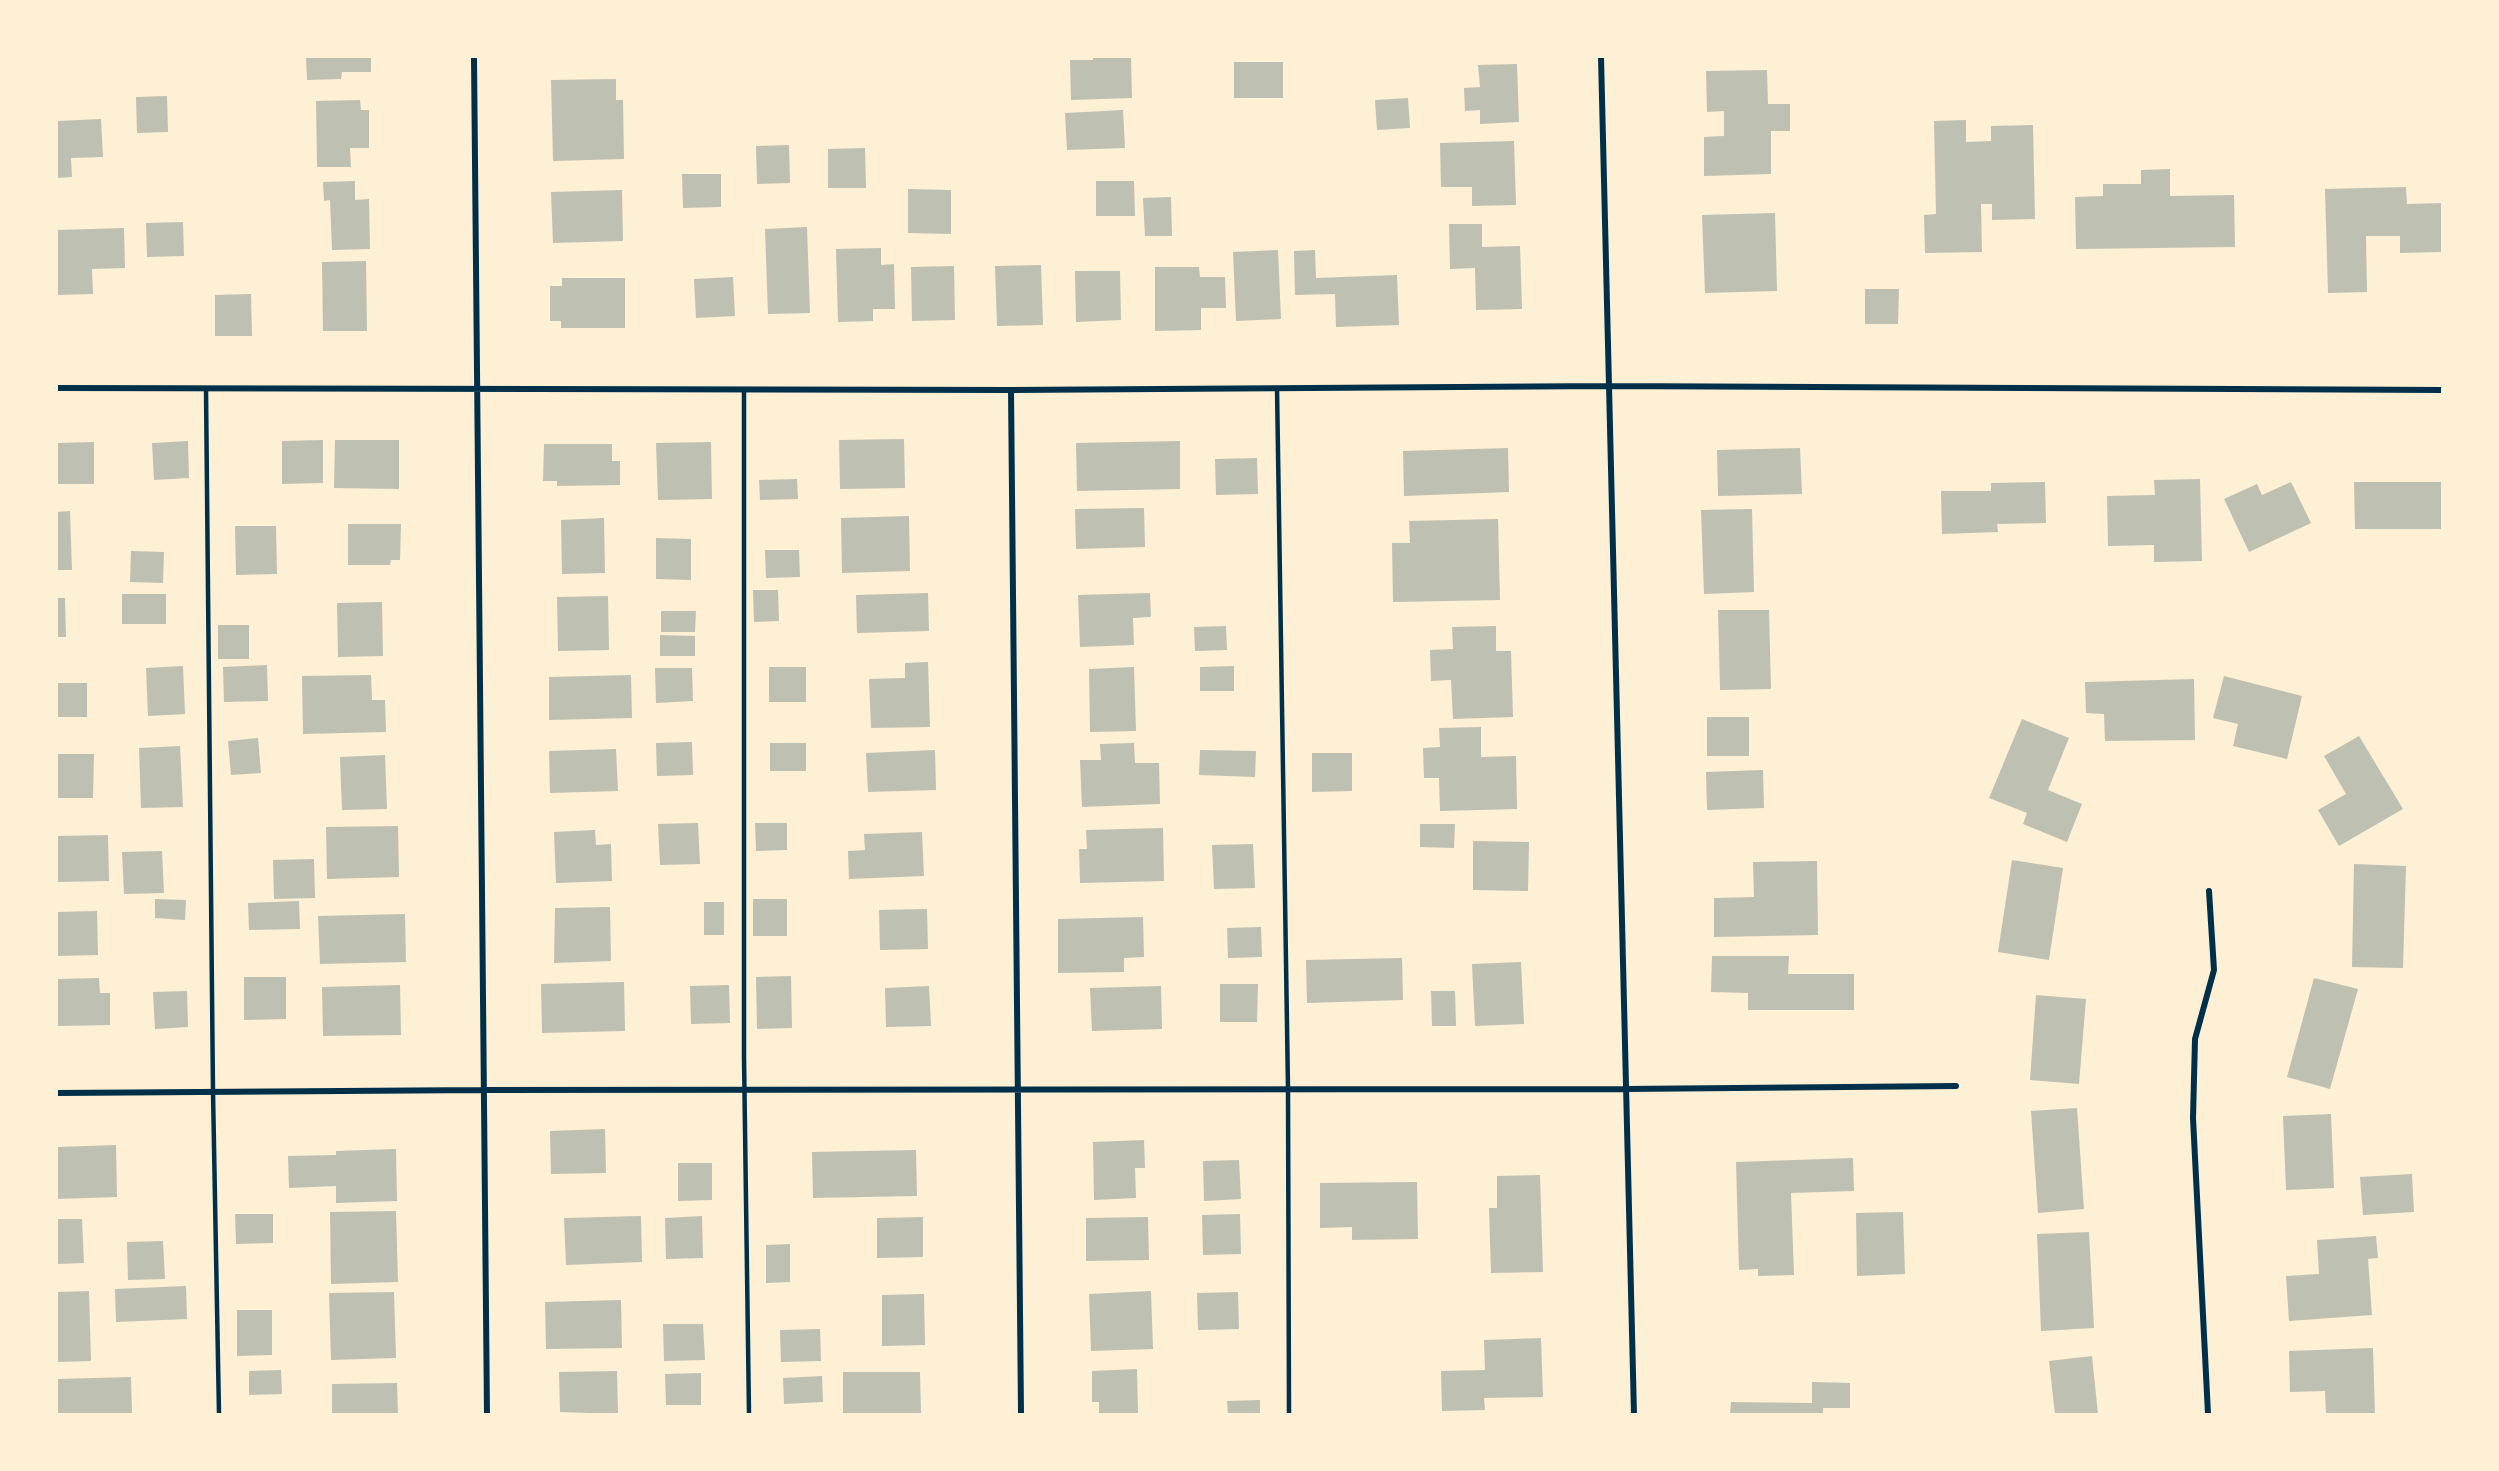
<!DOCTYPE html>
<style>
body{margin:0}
#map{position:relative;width:2499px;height:1471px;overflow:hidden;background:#fdf0d5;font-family:"PT Sans Narrow",sans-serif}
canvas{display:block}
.frame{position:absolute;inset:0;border:58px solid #fdf0d5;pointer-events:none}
</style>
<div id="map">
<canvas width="2499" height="1471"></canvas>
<div class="frame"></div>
</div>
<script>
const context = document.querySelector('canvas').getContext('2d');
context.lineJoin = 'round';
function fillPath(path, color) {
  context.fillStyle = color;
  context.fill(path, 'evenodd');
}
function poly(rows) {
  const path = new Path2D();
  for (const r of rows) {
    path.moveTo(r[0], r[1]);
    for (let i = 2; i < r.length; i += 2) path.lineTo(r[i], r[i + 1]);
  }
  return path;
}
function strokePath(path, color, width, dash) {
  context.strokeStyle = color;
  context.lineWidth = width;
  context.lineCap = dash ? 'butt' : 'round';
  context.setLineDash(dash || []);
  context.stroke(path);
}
fillPath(poly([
 [306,57,371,57,371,72,342,72,341,79,307,80],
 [1093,57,1131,57,1132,98,1071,100,1070,60,1093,60],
 [1234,62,1283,62,1283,98,1234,98],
 [1517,64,1519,122,1480,124,1480,110,1465,111,1464,88,1480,87,1478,65],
 [1767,70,1768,104,1790,104,1790,131,1771,131,1771,174,1704,176,1704,137,1724,136,1724,111,1707,112,1706,71],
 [616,79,616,100,623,100,624,159,553,161,551,80],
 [167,96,168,132,137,133,136,97],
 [1408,98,1410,128,1377,130,1375,100],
 [360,100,361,110,369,110,369,148,350,148,351,167,317,167,316,101],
 [1123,110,1125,148,1067,150,1065,113],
 [101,119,103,157,71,158,72,177,57,178,57,121],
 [1966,120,1966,142,1991,141,1991,126,2033,125,2035,219,1992,220,1992,204,1981,204,1982,252,1925,253,1924,215,1936,214,1934,121],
 [1514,141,1516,205,1472,206,1472,187,1441,187,1440,143],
 [789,145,790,183,757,184,756,146],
 [865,148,866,188,828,188,828,149],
 [2170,169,2170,196,2234,195,2235,247,2076,249,2075,197,2103,196,2103,184,2141,184,2141,170],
 [682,174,721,174,721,207,683,208],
 [355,181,355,200,369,199,370,249,332,250,330,200,324,201,323,182],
 [1096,181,1134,181,1135,216,1096,216],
 [2406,187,2407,204,2442,203,2442,252,2400,253,2400,236,2366,236,2367,292,2328,293,2325,189],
 [908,189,951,190,951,234,908,233],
 [622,190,623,241,553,243,551,192],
 [1171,197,1172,236,1145,236,1143,198],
 [1775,213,1777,291,1705,293,1702,215],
 [183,222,184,256,147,257,146,223],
 [1449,224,1482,224,1482,247,1520,246,1522,309,1476,310,1475,268,1450,269],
 [807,227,810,313,768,314,765,229],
 [124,228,125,268,92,269,93,294,57,295,57,230],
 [881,248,881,265,894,264,895,309,873,309,873,321,838,322,836,249],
 [1278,250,1281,319,1236,321,1233,252],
 [1315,250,1316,278,1397,275,1399,325,1336,327,1335,294,1295,295,1294,251],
 [366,261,367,331,323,331,322,262],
 [1041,265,1043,325,997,326,995,266],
 [954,266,955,320,912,321,911,267],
 [1155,267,1199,267,1200,277,1225,277,1226,308,1201,308,1201,330,1155,331],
 [1075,271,1120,271,1121,320,1076,322],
 [733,277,735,316,696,318,694,279],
 [562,278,625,278,625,328,561,328,561,321,550,321,550,286,562,286],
 [1865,289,1899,289,1898,324,1865,324],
 [251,294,252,336,215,336,215,295],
 [904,439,905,488,840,489,839,440],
 [323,440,323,483,282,484,282,441],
 [335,440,399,440,399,489,334,488],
 [188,441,189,478,154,480,152,443],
 [1180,441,1180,489,1077,491,1076,443],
 [94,442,94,484,57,484,57,443],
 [711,442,712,499,658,500,656,443],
 [544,444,612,444,612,461,620,461,620,485,557,486,557,481,543,481],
 [1508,448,1509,492,1404,496,1403,451],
 [1800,448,1802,494,1718,496,1717,450],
 [1257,458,1258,494,1216,495,1215,459],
 [797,479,798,499,760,500,759,480],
 [2200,479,2202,561,2154,562,2154,545,2108,546,2107,496,2155,495,2154,480],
 [2045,482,2046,523,1997,524,1998,532,1942,534,1941,491,1991,491,1991,483],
 [2291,482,2311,523,2249,552,2224,499,2257,484,2262,495],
 [2354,482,2442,482,2442,529,2355,529],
 [1144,508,1145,547,1076,549,1075,509],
 [1752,509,1754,592,1704,594,1701,510],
 [70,511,72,570,57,570,57,512],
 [909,516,910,571,842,573,841,518],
 [604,518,605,573,562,574,561,520],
 [1498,519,1500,600,1393,602,1392,543,1410,543,1409,521],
 [348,524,401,524,400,560,391,560,390,565,348,565],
 [235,526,276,526,277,574,236,575],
 [656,538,691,539,691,580,656,579],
 [765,550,799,550,800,577,766,578],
 [131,551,164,552,163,583,130,582],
 [753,590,778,590,779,621,754,622],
 [928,593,929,631,857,633,856,595],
 [1150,593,1151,617,1133,618,1134,645,1080,647,1078,595],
 [122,594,166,594,166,624,122,624],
 [608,596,609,650,558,651,557,597],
 [57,598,65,598,66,637,57,637],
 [382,602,383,656,338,657,337,603],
 [1718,610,1769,610,1771,689,1720,690],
 [661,611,696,611,695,632,661,632],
 [218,625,249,625,249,659,218,659],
 [1226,626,1227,650,1195,651,1194,627],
 [1496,626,1496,651,1511,651,1513,717,1453,719,1451,680,1431,681,1430,650,1453,649,1452,627],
 [660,635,695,636,695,656,660,656],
 [928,662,930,727,871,728,869,679,905,678,905,663],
 [267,665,268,701,224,702,223,667],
 [183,666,185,714,148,716,146,668],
 [1234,666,1234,691,1200,691,1200,667],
 [769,667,806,667,806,702,769,702],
 [1134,667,1136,731,1090,732,1089,669],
 [655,668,692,668,693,701,656,703],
 [371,675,372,700,385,700,386,732,303,734,302,676],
 [631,675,632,718,549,720,549,677],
 [2224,676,2302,696,2287,759,2233,746,2238,724,2213,718],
 [2194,679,2195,740,2105,741,2104,714,2086,713,2085,682],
 [57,683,87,683,87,717,57,717],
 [1707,717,1749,717,1749,756,1707,756],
 [2022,719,2069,738,2048,790,2082,804,2067,842,2023,824,2027,813,1989,798],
 [1481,727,1481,757,1516,756,1517,809,1440,811,1439,778,1424,778,1423,748,1440,747,1439,728],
 [2359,736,2403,809,2339,846,2318,810,2346,794,2324,756],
 [258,738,261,773,231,775,228,741],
 [692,742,693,775,657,776,656,743],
 [770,743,806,743,806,771,770,771],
 [1134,743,1135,763,1159,763,1160,804,1082,807,1080,760,1101,760,1100,744],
 [180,746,183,807,141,808,139,748],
 [616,749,618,791,550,793,549,751],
 [935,750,936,790,868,792,866,753],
 [1200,750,1256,751,1255,777,1199,775],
 [1312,753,1352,753,1352,791,1312,792],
 [57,754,94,754,93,798,57,798],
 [385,755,387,809,342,810,340,757],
 [1763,770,1764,808,1707,810,1706,772],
 [698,823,700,864,660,865,658,824],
 [755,823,787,823,787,850,756,851],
 [1420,824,1455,824,1454,848,1420,847],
 [398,826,399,877,327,879,326,827],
 [1163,828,1164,881,1080,883,1079,849,1087,849,1086,830],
 [595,830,596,845,611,844,612,881,556,883,554,832],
 [922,832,924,876,849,879,848,851,865,850,864,834],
 [108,835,109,881,57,882,57,836],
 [1473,841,1529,842,1528,891,1473,890],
 [1253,844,1255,888,1214,889,1212,845],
 [162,851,164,893,124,894,122,852],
 [314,859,315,898,274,899,273,860],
 [2012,860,2063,868,2049,960,1998,952],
 [1817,861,1818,935,1714,937,1714,898,1754,897,1753,862],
 [2354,864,2406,866,2403,968,2352,967],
 [155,899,186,900,185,920,155,918],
 [753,899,787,899,787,936,753,936],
 [299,901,300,929,249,930,248,903],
 [704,902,724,902,724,935,704,935],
 [610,907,611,961,554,963,555,908],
 [927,909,928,949,880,950,879,910],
 [97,911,98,955,57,956,57,912],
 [405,914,406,962,320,964,318,916],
 [1143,917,1144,957,1124,958,1124,972,1058,973,1058,919],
 [1261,927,1262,957,1228,958,1227,928],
 [1712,956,1789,956,1788,974,1854,974,1854,1010,1748,1010,1748,993,1711,992],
 [1402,958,1403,1000,1307,1003,1306,960],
 [1521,962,1524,1024,1475,1026,1472,964],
 [791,976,792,1028,757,1029,756,977],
 [244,977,286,977,286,1019,244,1020],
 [99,978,100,993,110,993,110,1025,57,1026,57,979],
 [2314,978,2358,989,2330,1089,2287,1077],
 [624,982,625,1031,542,1033,541,984],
 [1220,984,1258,984,1257,1022,1220,1022],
 [400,985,401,1035,323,1036,322,987],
 [729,985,730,1023,691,1024,690,986],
 [929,986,931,1026,886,1027,885,988],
 [1161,986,1162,1029,1092,1031,1090,988],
 [187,991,188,1027,155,1029,153,992],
 [1431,991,1455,991,1456,1026,1432,1026],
 [2036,995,2086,999,2079,1084,2030,1080],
 [2077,1108,2084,1209,2038,1213,2031,1111],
 [2331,1114,2334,1188,2286,1190,2283,1116],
 [605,1129,606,1173,551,1174,550,1131],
 [1144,1140,1145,1168,1135,1168,1136,1198,1094,1200,1093,1142],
 [116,1145,117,1197,57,1199,57,1147],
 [396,1149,397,1201,336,1203,336,1186,289,1188,288,1156,336,1155,336,1151],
 [916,1150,917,1196,813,1198,812,1152],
 [1853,1158,1854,1191,1791,1193,1794,1275,1758,1276,1758,1269,1739,1270,1736,1162],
 [1239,1160,1241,1199,1204,1201,1203,1161],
 [678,1163,712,1163,712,1200,678,1201],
 [2412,1174,2414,1212,2363,1215,2360,1177],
 [1540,1175,1543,1272,1491,1273,1489,1208,1497,1208,1497,1176],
 [1417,1182,1418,1239,1352,1240,1352,1227,1320,1228,1320,1183],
 [396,1211,398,1282,331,1284,330,1212],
 [1903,1212,1905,1274,1857,1276,1856,1213],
 [235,1214,273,1214,273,1243,236,1244],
 [1240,1214,1241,1254,1203,1255,1202,1215],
 [641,1216,642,1262,566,1265,564,1218],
 [702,1216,703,1258,666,1259,665,1218],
 [923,1217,923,1257,877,1258,877,1218],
 [1148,1217,1149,1260,1086,1261,1086,1218],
 [57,1219,82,1219,84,1263,57,1264],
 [2089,1232,2094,1328,2041,1331,2037,1234],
 [2376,1236,2378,1258,2368,1259,2372,1315,2289,1321,2286,1276,2319,1274,2317,1240],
 [163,1241,165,1279,128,1280,127,1242],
 [790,1244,790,1282,766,1283,766,1245],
 [186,1286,187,1319,116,1322,115,1289],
 [89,1291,91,1361,57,1362,57,1292],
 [1151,1291,1153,1349,1091,1351,1089,1294],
 [394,1292,396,1358,331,1360,329,1293],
 [1238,1292,1239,1329,1198,1330,1197,1293],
 [924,1294,925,1345,882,1346,882,1295],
 [621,1300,622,1348,546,1349,545,1302],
 [237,1310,272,1310,272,1355,237,1356],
 [663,1324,703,1324,705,1360,664,1361],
 [820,1329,821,1361,781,1362,780,1330],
 [1541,1338,1543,1397,1484,1398,1485,1410,1442,1411,1441,1371,1485,1370,1484,1340],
 [2373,1348,2375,1414,2326,1414,2325,1391,2290,1392,2289,1351],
 [2092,1356,2098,1414,2055,1414,2049,1361],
 [1137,1369,1138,1414,1099,1414,1099,1402,1092,1402,1092,1371],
 [281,1370,282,1394,249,1395,249,1371],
 [617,1371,618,1414,560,1412,559,1372],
 [843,1372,920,1372,921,1414,843,1414],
 [701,1373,701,1405,666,1405,665,1374],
 [822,1376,823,1402,784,1404,783,1378],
 [131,1377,132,1413,57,1414,57,1379],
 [1812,1382,1850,1383,1850,1408,1823,1408,1823,1414,1730,1414,1731,1402,1812,1403],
 [397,1383,398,1414,332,1414,332,1384],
 [1260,1400,1260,1414,1228,1414,1227,1401]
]), '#bec0b2');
strokePath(poly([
 [1277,388,1288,1089,1289,1414],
 [206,389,213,1092,219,1414],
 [744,390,744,1057,749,1414]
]), '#003049', 4.5);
strokePath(poly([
 [474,57,487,1414],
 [1601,57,1634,1414],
 [57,388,1011,390,1607,386,2442,390],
 [1011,390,1021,1414],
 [57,1093,483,1090,1625,1089,1956,1086],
 [2208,1414,2193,1118,2195,1039,2214,970,2209,891]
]), '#003049', 6);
</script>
